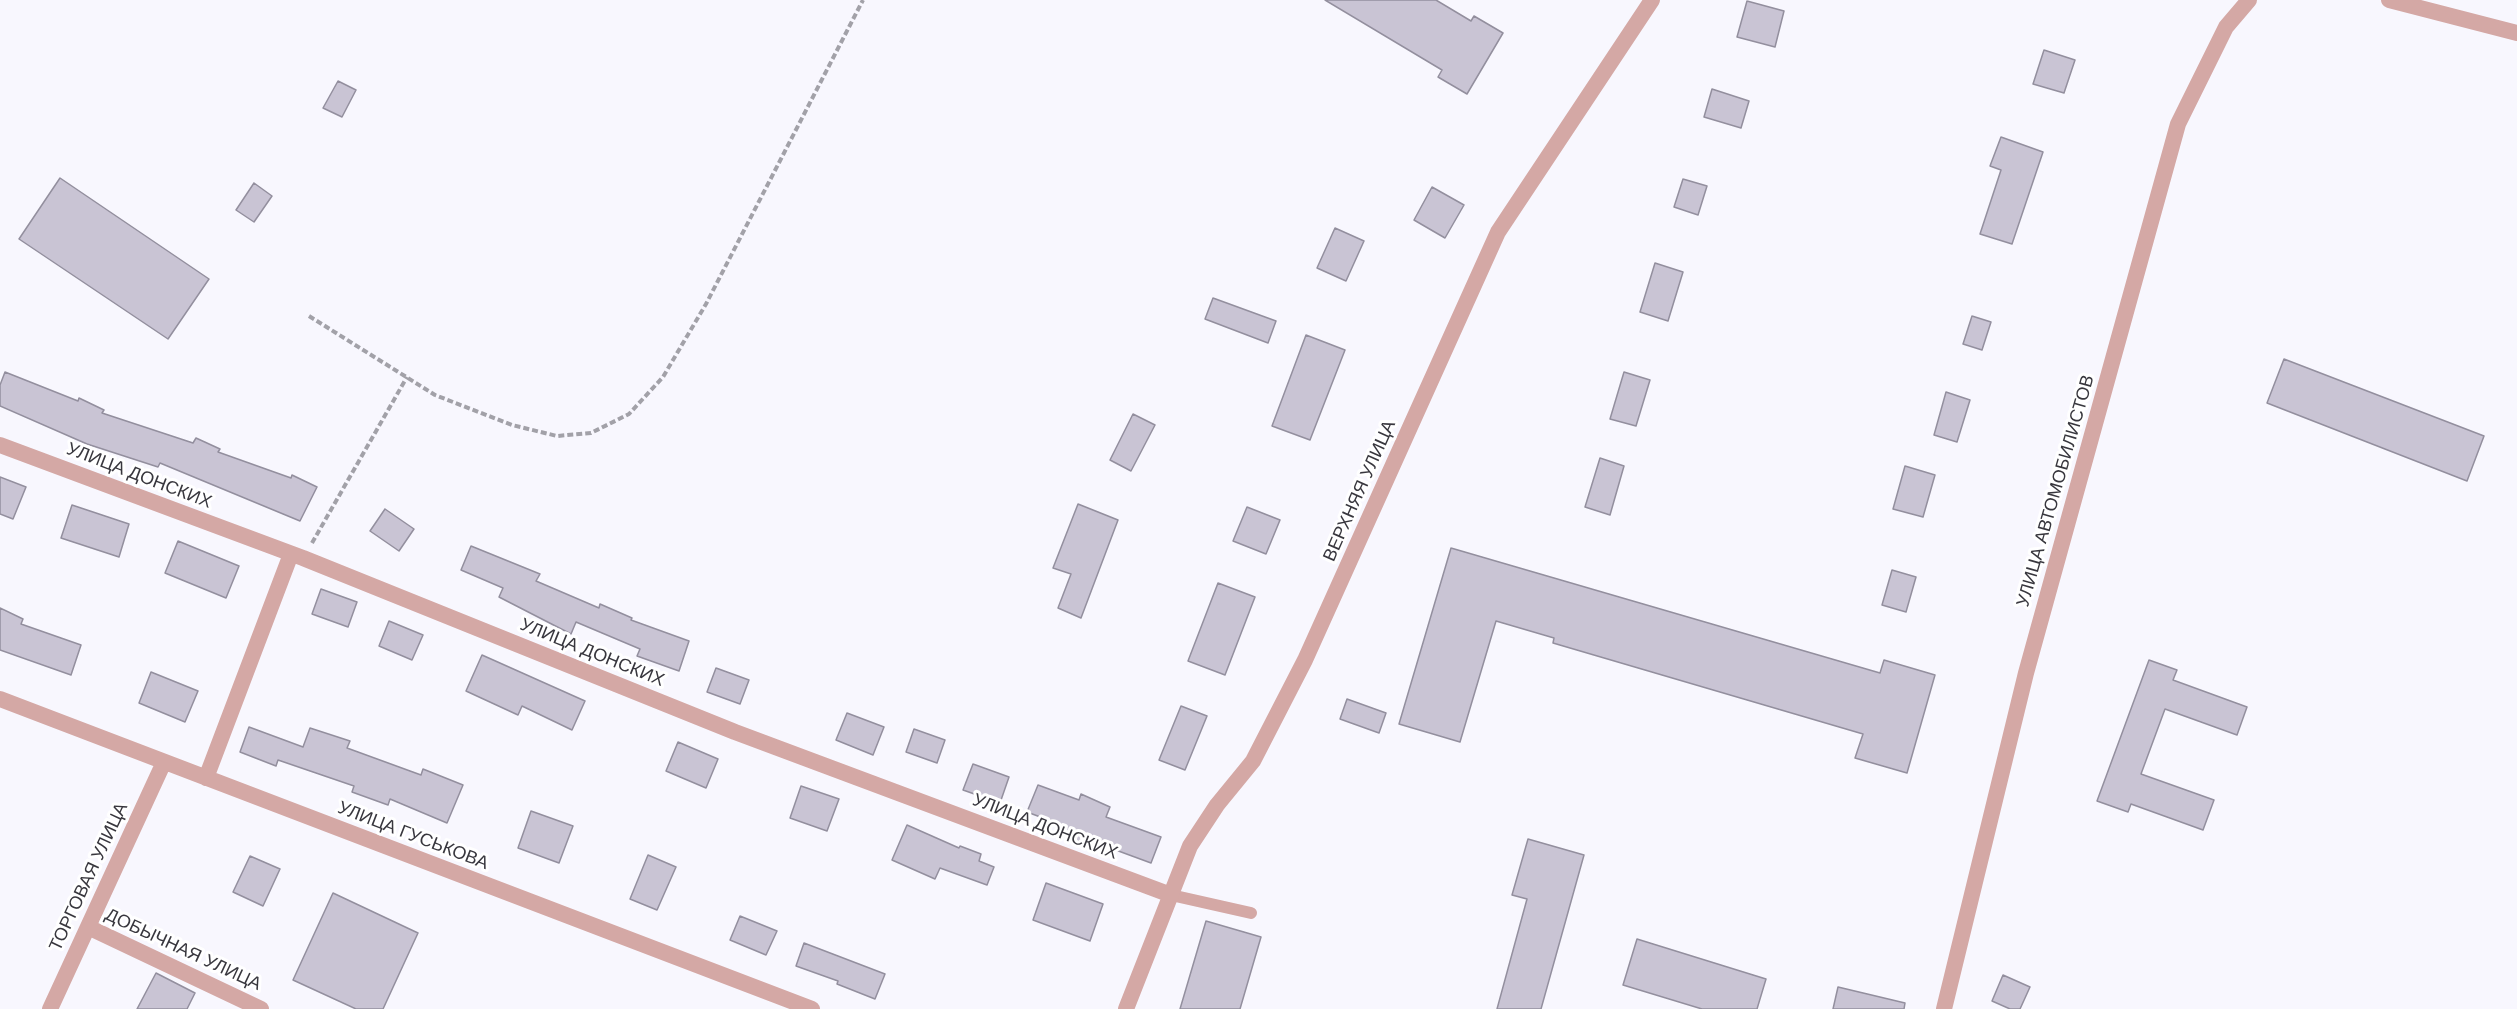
<!DOCTYPE html>
<meta charset="utf-8">
<style>
body{margin:0}
canvas{display:block;background:#f8f7fe}
</style>
<canvas width="2517" height="1009"></canvas>
<script>
const context = document.querySelector('canvas').getContext('2d');
context.lineJoin = 'round';
function fillPath(path, color) {
  context.fillStyle = color;
  context.fill(path, 'evenodd');
}
function poly(rows) {
  const path = new Path2D();
  for (const r of rows) {
    path.moveTo(r[0], r[1]);
    for (let i = 2; i < r.length; i += 2) path.lineTo(r[i], r[i + 1]);
  }
  return path;
}
function strokePath(path, color, width, dash) {
  context.strokeStyle = color;
  context.lineWidth = width;
  context.lineCap = dash ? 'butt' : 'round';
  context.setLineDash(dash || []);
  context.stroke(path);
}
function label(font, color, halo, rows, align = 'center') {
  context.font = font + ' Arial,sans-serif';
  context.lineWidth = 6;
  context.setLineDash([]);
  context.textBaseline = 'middle';
  context.strokeStyle = halo;
  context.fillStyle = color;
  for (const [text, x, y, turn = 0] of rows) {
    context.save();
    context.translate(x, y);
    context.rotate((+turn || 0) * Math.PI / 180);
    context.textAlign = isNaN(turn) ? turn : align;
    if (halo) context.strokeText(text, 0, 0);
    context.fillText(text, 0, 0);
    context.restore();
  }
}
const building = poly([
 [1325,0,1436,0,1471,21,1474,16,1503,33,1467,94,1438,77,1442,70,1325,0],
 [1747,1,1784,11,1775,47,1737,37,1747,1],
 [2044,50,2075,60,2064,93,2033,84,2044,50],
 [338,81,356,90,342,117,323,108,338,81],
 [1712,89,1749,101,1741,128,1704,117,1712,89],
 [2001,137,2043,152,2012,244,1980,234,2001,170,1990,166,2001,137],
 [60,178,209,279,168,339,19,239,60,178],
 [1683,179,1707,186,1698,215,1674,207,1683,179],
 [254,183,272,196,254,222,236,210,254,183],
 [1432,187,1464,205,1445,238,1414,220,1432,187],
 [1335,228,1364,241,1346,281,1317,268,1335,228],
 [1655,263,1683,272,1668,321,1640,312,1655,263],
 [1213,298,1276,321,1268,343,1205,319,1213,298],
 [1972,316,1991,322,1982,350,1963,344,1972,316],
 [1306,335,1345,350,1310,440,1272,426,1306,335],
 [2284,359,2484,436,2467,481,2267,403,2284,359],
 [5,372,78,401,79,398,104,410,102,413,193,443,196,438,220,449,218,452,291,478,292,475,317,487,300,521,160,463,158,467,87,444,0,406,0,385,5,372],
 [1624,372,1650,380,1636,426,1610,419,1624,372],
 [1946,392,1970,400,1957,442,1934,435,1946,392],
 [1133,414,1155,425,1131,471,1110,460,1133,414],
 [1600,458,1624,466,1610,515,1585,507,1600,458],
 [1905,466,1935,475,1923,517,1893,509,1905,466],
 [0,477,26,487,13,519,0,514,0,477],
 [1078,504,1118,520,1081,618,1058,608,1071,574,1053,568,1078,504],
 [72,505,129,524,119,557,61,538,72,505],
 [1247,507,1280,520,1266,554,1233,541,1247,507],
 [385,509,414,529,399,551,370,531,385,509],
 [178,541,239,566,226,598,165,573,178,541],
 [471,546,540,574,536,581,599,608,600,604,632,618,631,620,689,641,679,671,637,656,640,649,576,622,571,634,499,597,503,588,461,570,471,546],
 [1451,548,1880,673,1884,660,1935,675,1907,773,1855,758,1863,734,1553,643,1554,638,1496,621,1460,742,1399,724,1451,548],
 [1892,570,1916,577,1906,612,1882,605,1892,570],
 [1218,583,1255,597,1225,675,1188,661,1218,583],
 [321,589,357,602,348,627,312,614,321,589],
 [0,608,23,619,21,624,81,645,71,675,0,650,0,608],
 [389,621,423,635,412,660,379,646,389,621],
 [482,655,585,701,572,730,522,706,518,715,466,691,482,655],
 [2149,660,2177,670,2173,680,2247,707,2237,735,2165,709,2141,774,2214,800,2203,830,2131,804,2128,812,2097,801,2149,660],
 [716,668,749,680,740,704,707,692,716,668],
 [151,672,198,691,185,722,139,703,151,672],
 [1347,699,1386,713,1379,733,1340,719,1347,699],
 [1181,706,1207,716,1185,770,1159,760,1181,706],
 [847,713,884,727,873,755,836,740,847,713],
 [249,727,303,747,310,728,350,741,347,748,421,775,423,769,463,785,447,823,390,799,388,805,352,792,354,786,278,760,276,766,240,752,249,727],
 [914,729,945,740,937,763,906,752,914,729],
 [678,742,718,759,706,788,666,771,678,742],
 [973,764,1009,777,1000,803,963,790,973,764],
 [1038,785,1079,800,1081,794,1110,807,1106,817,1161,837,1151,863,1094,842,1092,847,1063,835,1067,827,1027,812,1038,785],
 [801,786,839,799,827,831,790,818,801,786],
 [531,811,573,826,559,863,518,848,531,811],
 [907,825,959,848,960,846,981,854,979,861,994,867,987,885,940,868,935,879,892,860,907,825],
 [1528,839,1584,855,1541,1009,1497,1009,1527,899,1512,895,1528,839],
 [648,855,676,867,657,910,630,899,648,855],
 [250,856,280,869,263,906,233,892,250,856],
 [1046,883,1103,904,1090,941,1033,920,1046,883],
 [333,893,418,933,383,1009,356,1009,293,980,333,893],
 [740,916,777,931,766,955,730,940,740,916],
 [1206,921,1261,937,1240,1009,1180,1009,1206,921],
 [1637,939,1766,979,1757,1009,1702,1009,1623,985,1637,939],
 [804,943,885,974,875,999,837,984,838,981,796,966,804,943],
 [156,973,195,993,187,1009,137,1009,156,973],
 [2003,975,2030,987,2020,1009,2010,1009,1992,1001,2003,975],
 [1838,987,1905,1003,1904,1009,1833,1009,1838,987]
]);
fillPath(building, '#c9c4d4');
strokePath(building, '#938f9e', 1.5);
strokePath(poly([
 [309,316,435,395,512,425,557,436,591,433,629,414,663,377,706,304,863,0],
 [312,543,407,377]
]), '#a2a1a8', 4, [6, 3]);
strokePath(poly([
 [1171,895,1251,913]
]), '#d4a8a5', 12);
strokePath(poly([
 [2389,0,2517,33],
 [0,445,303,558,735,732,1171,895],
 [0,699,812,1009],
 [206,778,291,554],
 [88,927,261,1009],
 [50,1009,164,762],
 [1126,1009,1190,846,1217,805,1253,761,1305,660,1498,232,1652,0],
 [1944,1009,2026,673,2178,124,2226,27,2249,0]
]), '#d4a8a5', 16);
label('18px', '#38373e', '#fff', [
 ["УЛИЦА ДОНСКИХ",139,476,21],
 ["ВЕРХНЯЯ УЛИЦА",1360,491,-66],
 ["УЛИЦА АВТОМОБИЛИСТОВ",2056,491,-74],
 ["УЛИЦА ДОНСКИХ",592,653,22],
 ["УЛИЦА ДОНСКИХ",1045,827,21],
 ["УЛИЦА ГУСЬКОВА",413,836,21],
 ["ТОРГОВАЯ УЛИЦА",89,877,-65],
 ["ДОБЫЧНАЯ УЛИЦА",183,950,25]
]);
</script>
